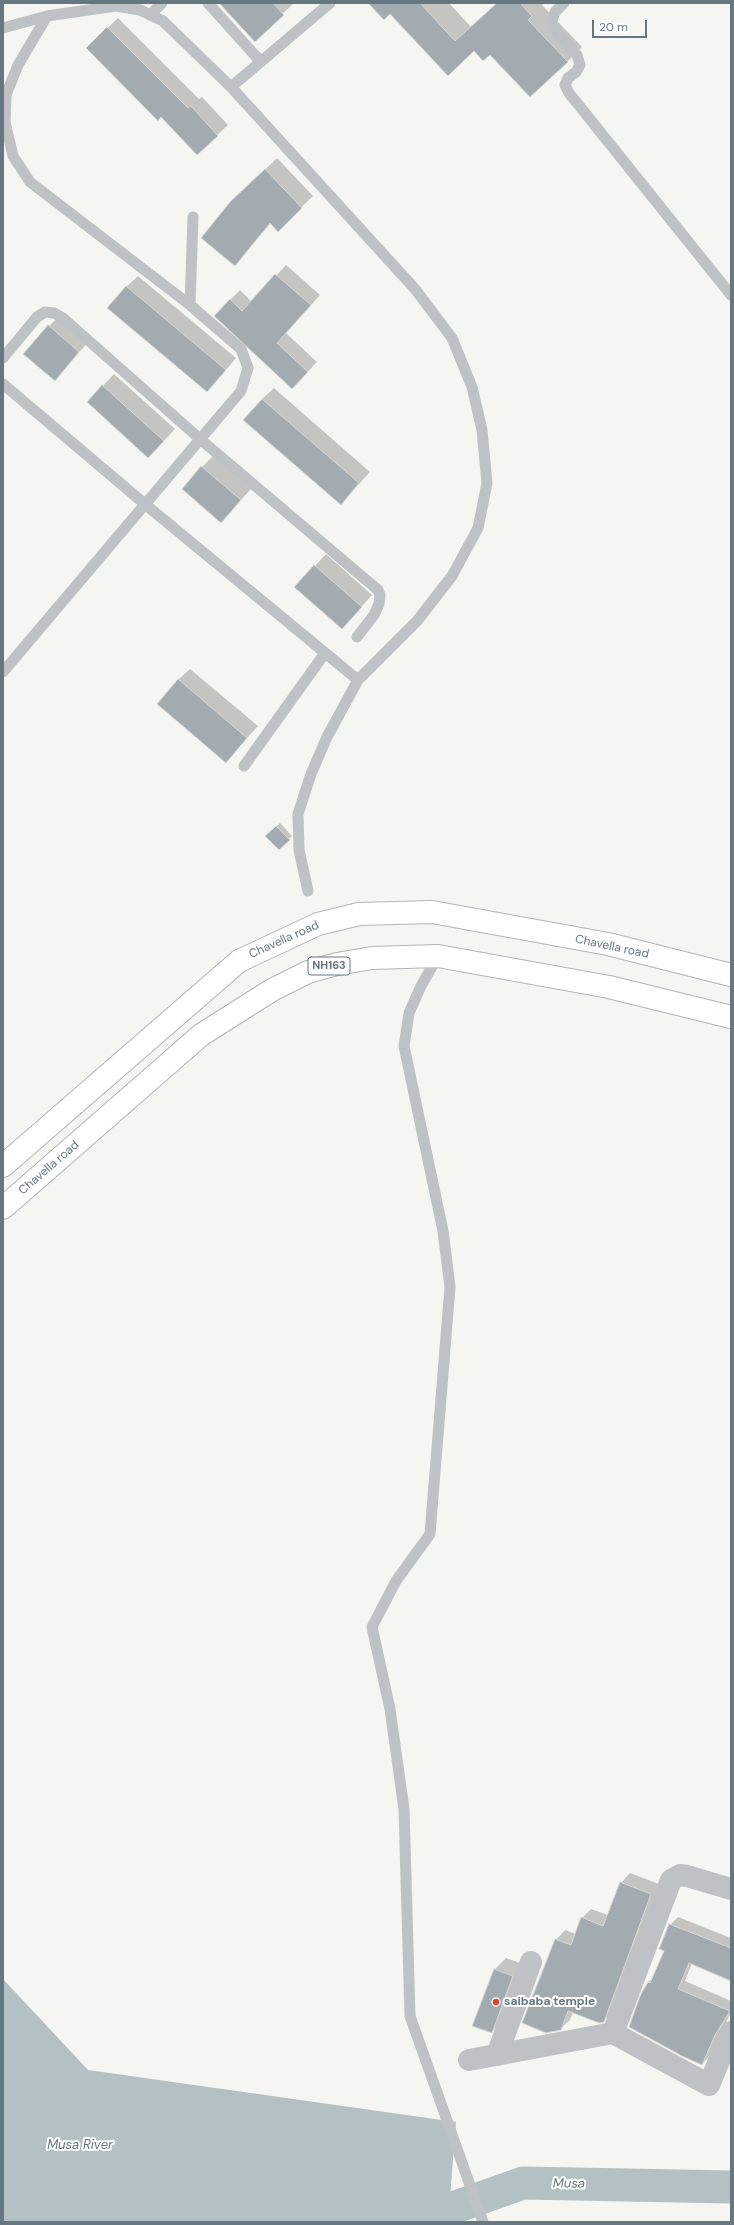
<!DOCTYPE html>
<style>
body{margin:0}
#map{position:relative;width:734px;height:2225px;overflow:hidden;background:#f5f5f1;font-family:"DM Sans",sans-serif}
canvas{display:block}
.frame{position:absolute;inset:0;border:4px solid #657781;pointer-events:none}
.scale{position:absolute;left:592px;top:20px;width:55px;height:18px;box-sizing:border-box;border:2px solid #657781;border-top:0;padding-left:5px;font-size:12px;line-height:14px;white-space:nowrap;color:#657781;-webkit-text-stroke:3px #fff;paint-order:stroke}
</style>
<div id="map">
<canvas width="734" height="2225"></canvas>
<div class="frame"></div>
<div class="scale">20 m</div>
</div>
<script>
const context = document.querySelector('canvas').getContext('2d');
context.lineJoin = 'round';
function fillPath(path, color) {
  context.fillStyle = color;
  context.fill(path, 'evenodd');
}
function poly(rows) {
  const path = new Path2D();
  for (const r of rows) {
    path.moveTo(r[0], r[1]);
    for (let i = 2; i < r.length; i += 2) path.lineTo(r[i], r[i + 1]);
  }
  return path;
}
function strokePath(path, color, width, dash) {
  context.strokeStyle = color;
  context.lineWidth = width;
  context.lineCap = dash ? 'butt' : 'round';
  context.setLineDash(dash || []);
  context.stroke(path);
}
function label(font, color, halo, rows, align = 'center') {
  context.font = font + ' "DM Sans",sans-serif';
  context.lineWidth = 4;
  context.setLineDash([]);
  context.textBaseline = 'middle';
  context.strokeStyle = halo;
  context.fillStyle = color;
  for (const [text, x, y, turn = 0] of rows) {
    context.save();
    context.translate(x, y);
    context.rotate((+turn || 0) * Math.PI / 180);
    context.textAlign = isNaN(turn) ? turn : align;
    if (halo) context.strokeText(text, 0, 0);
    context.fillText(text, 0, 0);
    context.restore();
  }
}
fillPath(poly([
 [3,1979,88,2070,456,2122,448,2222,3,2222]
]), '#b3c1c4');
fillPath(poly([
 [221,3,294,3,255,40],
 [369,3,449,3,471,27,497,3,544,3,542,5,582,47,567,62,474,50],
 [118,18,199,99,202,97,228,125,197,154,161,116,87,48],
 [277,158,313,196,278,230,271,223,235,264,243,191],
 [286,265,320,295,286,333,317,362,302,378,230,300,240,290,252,302],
 [138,276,236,358,218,379,126,287],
 [60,315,90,340,55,379,49,326],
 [114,374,175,429,160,445,88,402],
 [274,388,370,472,341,504,262,399],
 [213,456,251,489,221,522,202,467],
 [326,554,372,595,353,616,296,587],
 [190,669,258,726,226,761,178,680],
 [280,823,292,836,279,849,266,836],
 [630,1873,659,1884,613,2012,603,2021,573,2012,570,2020,560,2029,556,1940,565,1930,576,1934,582,1918,591,1909,608,1915,621,1883],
 [678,1917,731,1938,731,1980,692,1963,685,1981,731,2001,731,2012,710,2056,702,2064,648,1982,654,1977,665,1951,670,1925],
 [506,1958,523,1964,503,2021,491,2032,474,2025,495,1969]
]), '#0003');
strokePath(poly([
 [413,2222,523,2183,731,2187]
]), '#b3c1c4', 33);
const building = poly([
 [219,3,273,3,284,15,255,42,219,3],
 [368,3,420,3,455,41,497,3,520,3,532,16,528,20,568,62,530,97,490,55,483,61,474,51,448,76,390,14,384,20,368,3],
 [107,27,188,108,191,106,218,136,197,155,161,117,158,121,86,48,107,27],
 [265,169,302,208,278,232,270,223,235,266,201,238,230,202,265,169],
 [275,274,311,305,277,343,308,372,292,389,214,316,230,299,242,311,275,274],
 [126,286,226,370,207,392,107,308,126,286],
 [48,325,79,352,55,381,23,354,48,325],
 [102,385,164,441,148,458,87,402,102,385],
 [262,399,359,483,341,505,243,420,262,399],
 [201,466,241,500,221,523,182,489,201,466],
 [314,565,362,607,342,629,294,587,314,565],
 [178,679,247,738,226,763,157,704,178,679],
 [276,826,290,840,279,850,265,836,276,826],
 [620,1882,651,1894,604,2022,599,2023,568,2011,561,2030,546,2033,522,2023,555,1939,571,1945,581,1917,603,1926,620,1882],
 [669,1924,731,1948,731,1981,689,1963,678,1989,730,2011,715,2035,702,2065,682,2056,629,2027,640,1996,648,1982,650,1983,664,1951,659,1949,669,1924],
 [494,1969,513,1976,492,2033,472,2026,494,1969]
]);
fillPath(building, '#a2acb0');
strokePath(building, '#d6d6d4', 1);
const trunk = poly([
 [3,1166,239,961,318,924,359,914,432,912,608,944,731,975],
 [3,1208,201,1035,272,990,308,972,337,964,372,958,438,956,609,987,731,1017]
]);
strokePath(trunk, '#b1b5b8', 24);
strokePath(poly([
 [208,3,261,62],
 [564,3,555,12,552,21,554,29,577,55,580,65,576,72,568,78,565,85,569,93,731,295],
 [150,15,162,3],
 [47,16,18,65,6,95,5,122,13,156,30,182,190,305],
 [3,28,47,16,116,6,140,10,163,21,231,87,415,289,452,338,472,387,482,430,487,483,478,528,452,576,417,621,358,680,327,737,311,774,298,814,299,850,308,891],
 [231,87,330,3],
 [3,358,37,317,45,312,54,313,63,318,200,439,378,590,380,595,379,604,374,615,357,637],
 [3,384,146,505,358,680],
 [3,672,241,391,248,368,241,349,190,305,193,217],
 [244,766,325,653],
 [438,956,421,986,409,1013,404,1046,443,1231,450,1287,430,1534,396,1581,372,1627,390,1709,404,1809,410,2016,483,2222]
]), '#bec2c5', 11);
strokePath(poly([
 [613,2033,671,1880,680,1875,687,1876,731,1889],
 [497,2055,531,1962],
 [469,2060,613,2033,709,2085,731,2032]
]), '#bec2c5', 22);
strokePath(trunk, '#fff', 22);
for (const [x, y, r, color] of [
 [496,2002,4,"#db432b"]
]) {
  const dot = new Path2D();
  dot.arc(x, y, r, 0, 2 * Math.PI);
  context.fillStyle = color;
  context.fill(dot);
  strokePath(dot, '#fff', 1.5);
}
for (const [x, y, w] of [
 [329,966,42]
]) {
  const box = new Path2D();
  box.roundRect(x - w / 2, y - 9, w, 18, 3);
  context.fillStyle = '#fff';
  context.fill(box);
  strokePath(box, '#657781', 1);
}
label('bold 11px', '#657781', null, [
 ["NH163",329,966]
]);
label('12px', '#657781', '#fff', [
 ["Chavella road",284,940,-24],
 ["Chavella road",612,947,12],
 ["Chavella road",49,1168,-41]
]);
label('bold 12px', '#657781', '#fff', [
 ["saibaba temple",504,2002]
], 'left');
label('italic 13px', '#61797e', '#fff', [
 ["Musa River",80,2146],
 ["Musa",569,2184,1]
]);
</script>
